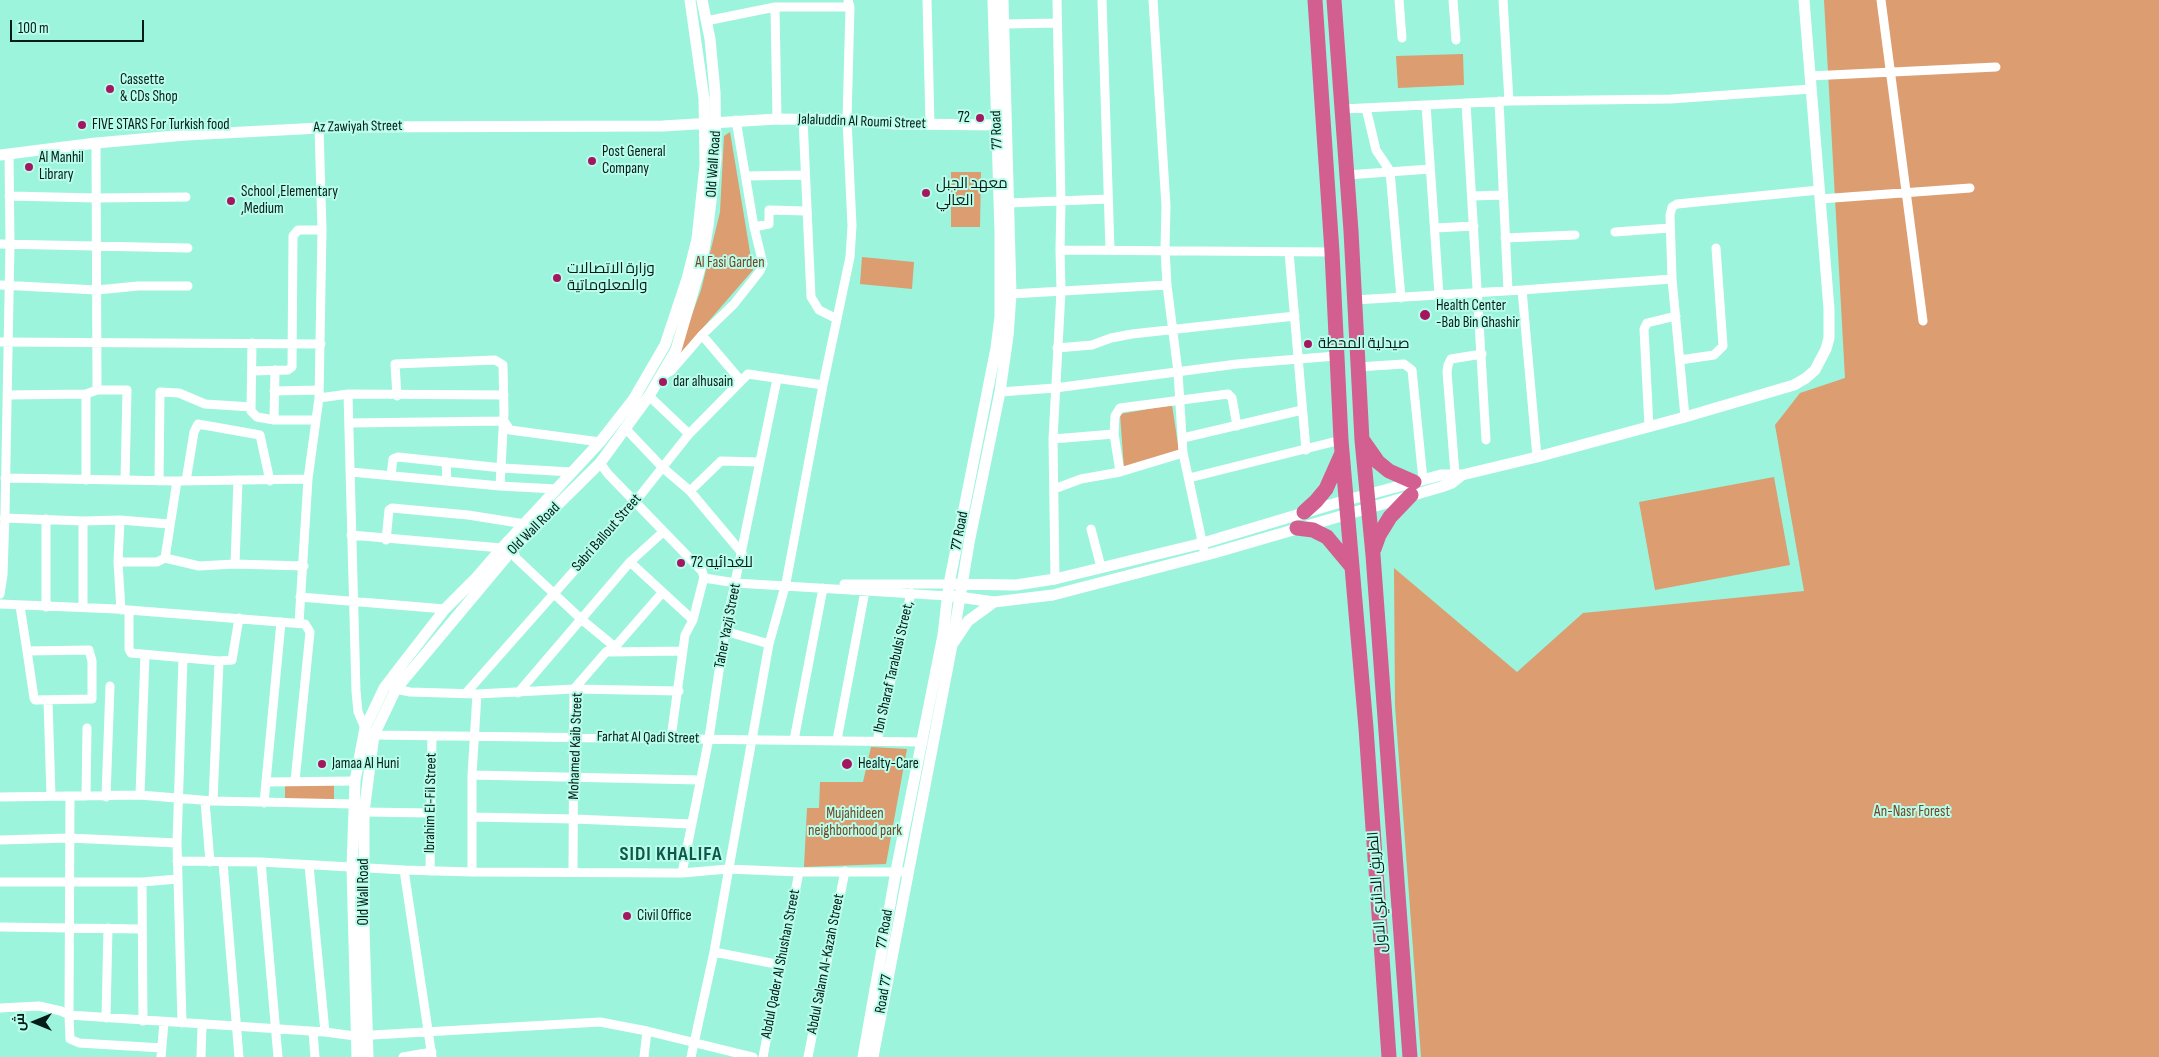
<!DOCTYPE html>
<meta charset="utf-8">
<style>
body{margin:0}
#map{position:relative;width:2159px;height:1057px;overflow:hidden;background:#9cf4dd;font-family:"Sofia Sans Condensed",Cairo,sans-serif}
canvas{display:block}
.north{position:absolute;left:10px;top:997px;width:50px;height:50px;-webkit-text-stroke:4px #b9fdea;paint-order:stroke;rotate:270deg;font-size:14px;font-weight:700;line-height:20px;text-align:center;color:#021d17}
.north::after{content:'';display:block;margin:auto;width:18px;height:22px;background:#021d17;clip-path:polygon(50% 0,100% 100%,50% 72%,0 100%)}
.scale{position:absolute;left:10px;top:20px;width:134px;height:22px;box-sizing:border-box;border:2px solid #021d17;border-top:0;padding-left:6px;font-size:15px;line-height:18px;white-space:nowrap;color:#021d17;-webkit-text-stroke:4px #b9fdea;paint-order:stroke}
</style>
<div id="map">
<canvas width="2159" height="1057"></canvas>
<div class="north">ش</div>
<div class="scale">100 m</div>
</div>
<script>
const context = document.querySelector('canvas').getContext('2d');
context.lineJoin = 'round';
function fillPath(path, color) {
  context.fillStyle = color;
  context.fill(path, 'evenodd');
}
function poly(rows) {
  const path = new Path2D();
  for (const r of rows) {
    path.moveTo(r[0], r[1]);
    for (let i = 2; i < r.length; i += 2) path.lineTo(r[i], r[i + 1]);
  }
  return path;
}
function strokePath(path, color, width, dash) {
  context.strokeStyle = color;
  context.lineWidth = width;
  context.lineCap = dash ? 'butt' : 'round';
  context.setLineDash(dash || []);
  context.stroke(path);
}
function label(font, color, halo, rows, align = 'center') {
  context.font = font + ' "Sofia Sans Condensed",Cairo,sans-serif';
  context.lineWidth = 4;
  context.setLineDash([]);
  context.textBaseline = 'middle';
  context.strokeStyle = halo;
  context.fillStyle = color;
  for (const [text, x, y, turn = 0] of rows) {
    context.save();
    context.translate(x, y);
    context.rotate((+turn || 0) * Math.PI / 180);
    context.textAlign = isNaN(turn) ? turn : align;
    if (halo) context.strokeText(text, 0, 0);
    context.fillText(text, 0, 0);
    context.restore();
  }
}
fillPath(poly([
 [1824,0,2159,0,2159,1057,1421,1057,1395,706,1394,568,1517,672,1583,613,1804,591,1775,425,1800,393,1845,378],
 [1463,54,1464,85,1398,88,1396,56],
 [730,132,753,270,675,360,701,290,720,212,724,136],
 [951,172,981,172,980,227,951,227],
 [862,257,914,262,912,289,860,284],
 [1172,405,1179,451,1124,469,1120,414],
 [1774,477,1790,565,1655,590,1639,502],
 [871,747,907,749,886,864,804,867,807,808,819,808,820,782,863,782],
 [334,783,334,799,285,800,285,784]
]), '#dc9d70');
strokePath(poly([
 [927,0,930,124],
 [1057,0,1061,202,1060,250,1332,252],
 [1102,0,1110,250],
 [1153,0,1166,206,1165,249,1167,285,1178,372,1183,453,1205,555],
 [1399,0,1402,38],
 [1453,0,1456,40],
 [1503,0,1509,101],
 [1881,0,1923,321],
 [706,21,775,7],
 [1005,24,1057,23],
 [1810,76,1996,67],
 [1499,101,1508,291],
 [1466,103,1486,440],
 [1426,105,1439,295],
 [1366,108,1376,150,1390,171,1401,298],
 [1342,109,1509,101,1671,99,1811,89],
 [777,119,775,7,850,7],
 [803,119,811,297,819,310,837,319],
 [96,143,97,390],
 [1347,175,1430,169],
 [746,176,805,175],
 [9,196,97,198,186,197],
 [1472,196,1503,195],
 [1820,199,1970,188],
 [1009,203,1108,199],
 [754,227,769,224,769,210,807,211],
 [1435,228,1474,226],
 [1615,232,1670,228],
 [1505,238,1575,235],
 [0,244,188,248],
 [1289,252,1306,450],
 [0,285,97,290,138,286,188,286],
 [1522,290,1537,457],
 [1011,294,1167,285],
 [1354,300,1522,290,1672,279],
 [702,335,741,381],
 [0,342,321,344],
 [252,343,251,411,257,417,274,420],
 [1057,348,1092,345,1111,338,1132,334,1295,316],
 [1680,360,1714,355,1723,346,1716,248],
 [1358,367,1404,364,1412,370,1423,480],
 [275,370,274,420,316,420],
 [252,371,288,370,292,367,293,236,298,230,322,230],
 [662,376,671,371,702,335,734,304,760,271,763,264,754,227,736,120],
 [274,391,319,390],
 [1000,392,1055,388,1237,364,1336,356],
 [348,394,356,691,358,712,365,728,374,735,923,742],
 [7,395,86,394,97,390,127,390,125,480],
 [397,396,395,364,495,360,500,363,503,365,504,412,500,486],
 [649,396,689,434],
 [319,398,348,394,504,395],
 [1685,417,1672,279,1670,215,1672,207,1677,204,1819,190],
 [349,423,504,421,510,430,600,442],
 [1649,427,1644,329,1647,323,1676,316],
 [625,428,662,467,690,491,742,553],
 [1183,438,1302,410],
 [1053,439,1114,434],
 [446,462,447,481],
 [600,463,608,474,702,571,704,577,693,620,685,635,671,738],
 [351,472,500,486,556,489],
 [1120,472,1114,434,1115,416,1120,408,1228,394,1232,398,1237,426],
 [1455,474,1447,372,1448,365,1451,359,1482,354],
 [391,475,393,459,398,457,502,468,571,472],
 [5,478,177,481,308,479],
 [1189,478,1341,440],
 [86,480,86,394],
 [159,481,160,392,179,393,205,404,251,407],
 [186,481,194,432,198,424,260,435,270,481],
 [1054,489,1081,479,1120,472,1183,453],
 [690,491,721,461,760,462],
 [4,518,83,521,120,520,169,524],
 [120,520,118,562,121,610],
 [1091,529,1101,567],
 [351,535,513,549,516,558,581,619,615,647],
 [386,540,389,510,392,508,468,515,525,524],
 [165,558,177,481],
 [118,562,157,562,165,558,199,566,235,564,304,566],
 [630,562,693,620],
 [235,564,238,480],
 [704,578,736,583,948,596],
 [1055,579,1053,439,1061,291,1060,250],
 [844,584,949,584],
 [0,594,3,575,5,513,10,244,9,154],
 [300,597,445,609],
 [0,604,116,609,305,624,310,632,295,781],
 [20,606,27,651,34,698,35,700,92,699,92,661,89,650,27,651],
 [46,607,46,519],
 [83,607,83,521],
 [129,611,129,649,131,653,219,661,232,660,239,618],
 [299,623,308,479,319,398,322,230,319,127],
 [725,631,769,644],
 [609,652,683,651],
 [396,689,410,692,477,694,574,689,679,691],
 [466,693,635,502,689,434,748,374,823,385],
 [518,693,630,562,663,532],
 [48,701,51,796],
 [794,740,823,588],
 [837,740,865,591],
 [877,741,911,593],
 [472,775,700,780],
 [267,782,355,781],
 [140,795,145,655],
 [70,796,69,1015,70,1039,79,1043,162,1048],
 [86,796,87,728],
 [0,797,140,795,213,801,354,804],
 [106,797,110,686],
 [205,801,210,862],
 [213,801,219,661],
 [264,803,281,622],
 [364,812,431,813],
 [472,817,575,819,691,824],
 [0,840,69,838,177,843],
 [177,861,261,862,404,870,472,872,682,873,728,869,799,872,907,872],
 [223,862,239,1057],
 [261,862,278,1057],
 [309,865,325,1032],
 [404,870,432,1057],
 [430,871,432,736],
 [472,872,472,775,477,694],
 [573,872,574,689,606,652,615,647,662,593],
 [682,873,709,738,725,631,777,379],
 [0,882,142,882,178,879],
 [142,882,143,1021],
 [0,927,141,929],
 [714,952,781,965],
 [0,1008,39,1006,61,1011,69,1015,325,1032,355,1036,600,1022,647,1031,753,1057],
 [106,1018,108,928],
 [182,1023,177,843,183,658],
 [313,1032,315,1057],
 [161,1057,164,1022],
 [201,1057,202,1025],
 [403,1057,432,1052],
 [644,1057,647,1031],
 [691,1057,714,952,769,644,786,583,823,385,850,257,852,226,847,120,850,7,848,0],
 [763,1057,799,872],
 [808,1057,845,871]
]), '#fff', 9);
strokePath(poly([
 [0,155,96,143,186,135,339,127,663,126,777,119,847,120,895,124,1004,125],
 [949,584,1016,585,1055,579,1203,543,1347,500,1441,475,1462,475,1537,457,1685,417,1794,385,1806,378,1815,370,1826,349,1829,338,1829,309,1804,0],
 [952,596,994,602,1053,595,1214,553,1441,487,1452,483,1462,475],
 [954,642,968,621,994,602],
 [357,1057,352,867,355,781,365,728,384,688,400,667,445,609,475,579,500,550,600,442,633,400,665,345,687,279,697,239,705,165,704,99,690,0],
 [368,1057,364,927,364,812,374,735,396,689,513,549,600,463,649,396,676,350,702,261,708,226,716,159,715,92,710,39,702,0],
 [863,1057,896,871,943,635,949,584,996,348,1000,317,1000,233,993,0],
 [873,1057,952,645,969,543,1000,392,1008,336,1011,294,1003,0]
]), '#fff', 11);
strokePath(poly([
 [1315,0,1332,252,1341,440,1366,728,1389,1057],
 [1334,0,1351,231,1362,440,1373,555,1410,1057],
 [1364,442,1378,462,1389,471,1414,482],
 [1304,512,1316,501,1326,489,1342,453],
 [1297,528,1313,530,1327,537,1352,567],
 [1374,549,1379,535,1390,517,1411,495]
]), '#d25f90', 15);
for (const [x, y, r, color] of [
 [110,89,5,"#a31760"],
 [980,118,5,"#a31760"],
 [82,125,5,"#a31760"],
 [592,161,5,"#a31760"],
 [29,167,5,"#a31760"],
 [926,193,5,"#a31760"],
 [231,201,5,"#a31760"],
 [557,278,5,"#a31760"],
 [1425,315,6,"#a31760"],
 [1308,344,5,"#a31760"],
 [663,382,5,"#a31760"],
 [681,563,5,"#a31760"],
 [322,764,5,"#a31760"],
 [847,764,6,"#a31760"],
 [627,916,5,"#a31760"]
]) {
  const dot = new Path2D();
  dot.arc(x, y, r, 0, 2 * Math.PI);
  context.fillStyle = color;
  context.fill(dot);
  strokePath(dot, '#b9fdea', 2);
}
label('15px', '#021d17', '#b9fdea', [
 ["Cassette",120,80],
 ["& CDs Shop",120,97],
 ["72",970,118,"right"],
 ["FIVE STARS For Turkish food",92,125],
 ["Post General",602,152],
 ["Company",602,169],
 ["Al Manhil",39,158],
 ["Library",39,175],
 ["معهد الجبل",936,184],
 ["العالي",936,201],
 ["School ,Elementary",241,192],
 [",Medium",241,209],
 ["وزارة الاتصالات",567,269],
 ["والمعلوماتية",567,286],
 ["Health Center",1436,306],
 ["-Bab Bin Ghashir",1436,323],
 ["صيدلية المحطة",1318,344],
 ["dar alhusain",673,382],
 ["72 للغدائيه",691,563],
 ["Jamaa Al Huni",332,764],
 ["Healty-Care",858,764],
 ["Civil Office",637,916]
], 'left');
label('15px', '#021d17', '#b9fdea', [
 ["Jalaluddin Al Roumi Street",862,122,2],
 ["Az Zawiyah Street",358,127,-1],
 ["77 Road",997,130,-92],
 ["Old Wall Road",714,164,-86],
 ["Old Wall Road",534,529,-45],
 ["77 Road",960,531,-79],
 ["Sabri Ballout Street",607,533,-49],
 ["Taher Yazji Street",728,626,-79],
 ["Ibn Sharaf Tarabulsi Street,",894,667,-77],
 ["Farhat Al Qadi Street",648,738,1],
 ["Mohamed Kaib Street",576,746,-88],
 ["Ibrahim El-Fil Street",431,803,-89],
 ["Old Wall Road",364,892,-90],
 ["الطريق الدائري الاول",1378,892,-94],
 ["77 Road",885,929,-80],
 ["Abdul Qader Al Shushan Street",781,964,-79],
 ["Abdul Salam Al-Kazah Street",826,964,-79],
 ["Road 77",884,994,-80]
]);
label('15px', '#714625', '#b9fdea', [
 ["Al Fasi Garden",730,263],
 ["An-Nasr Forest",1912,812],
 ["Mujahideen",855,814],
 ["neighborhood park",855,831]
]);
context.letterSpacing = '1px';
label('bold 20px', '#0d584a', '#b9fdea', [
 ["SIDI KHALIFA",671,855]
]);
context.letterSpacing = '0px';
</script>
